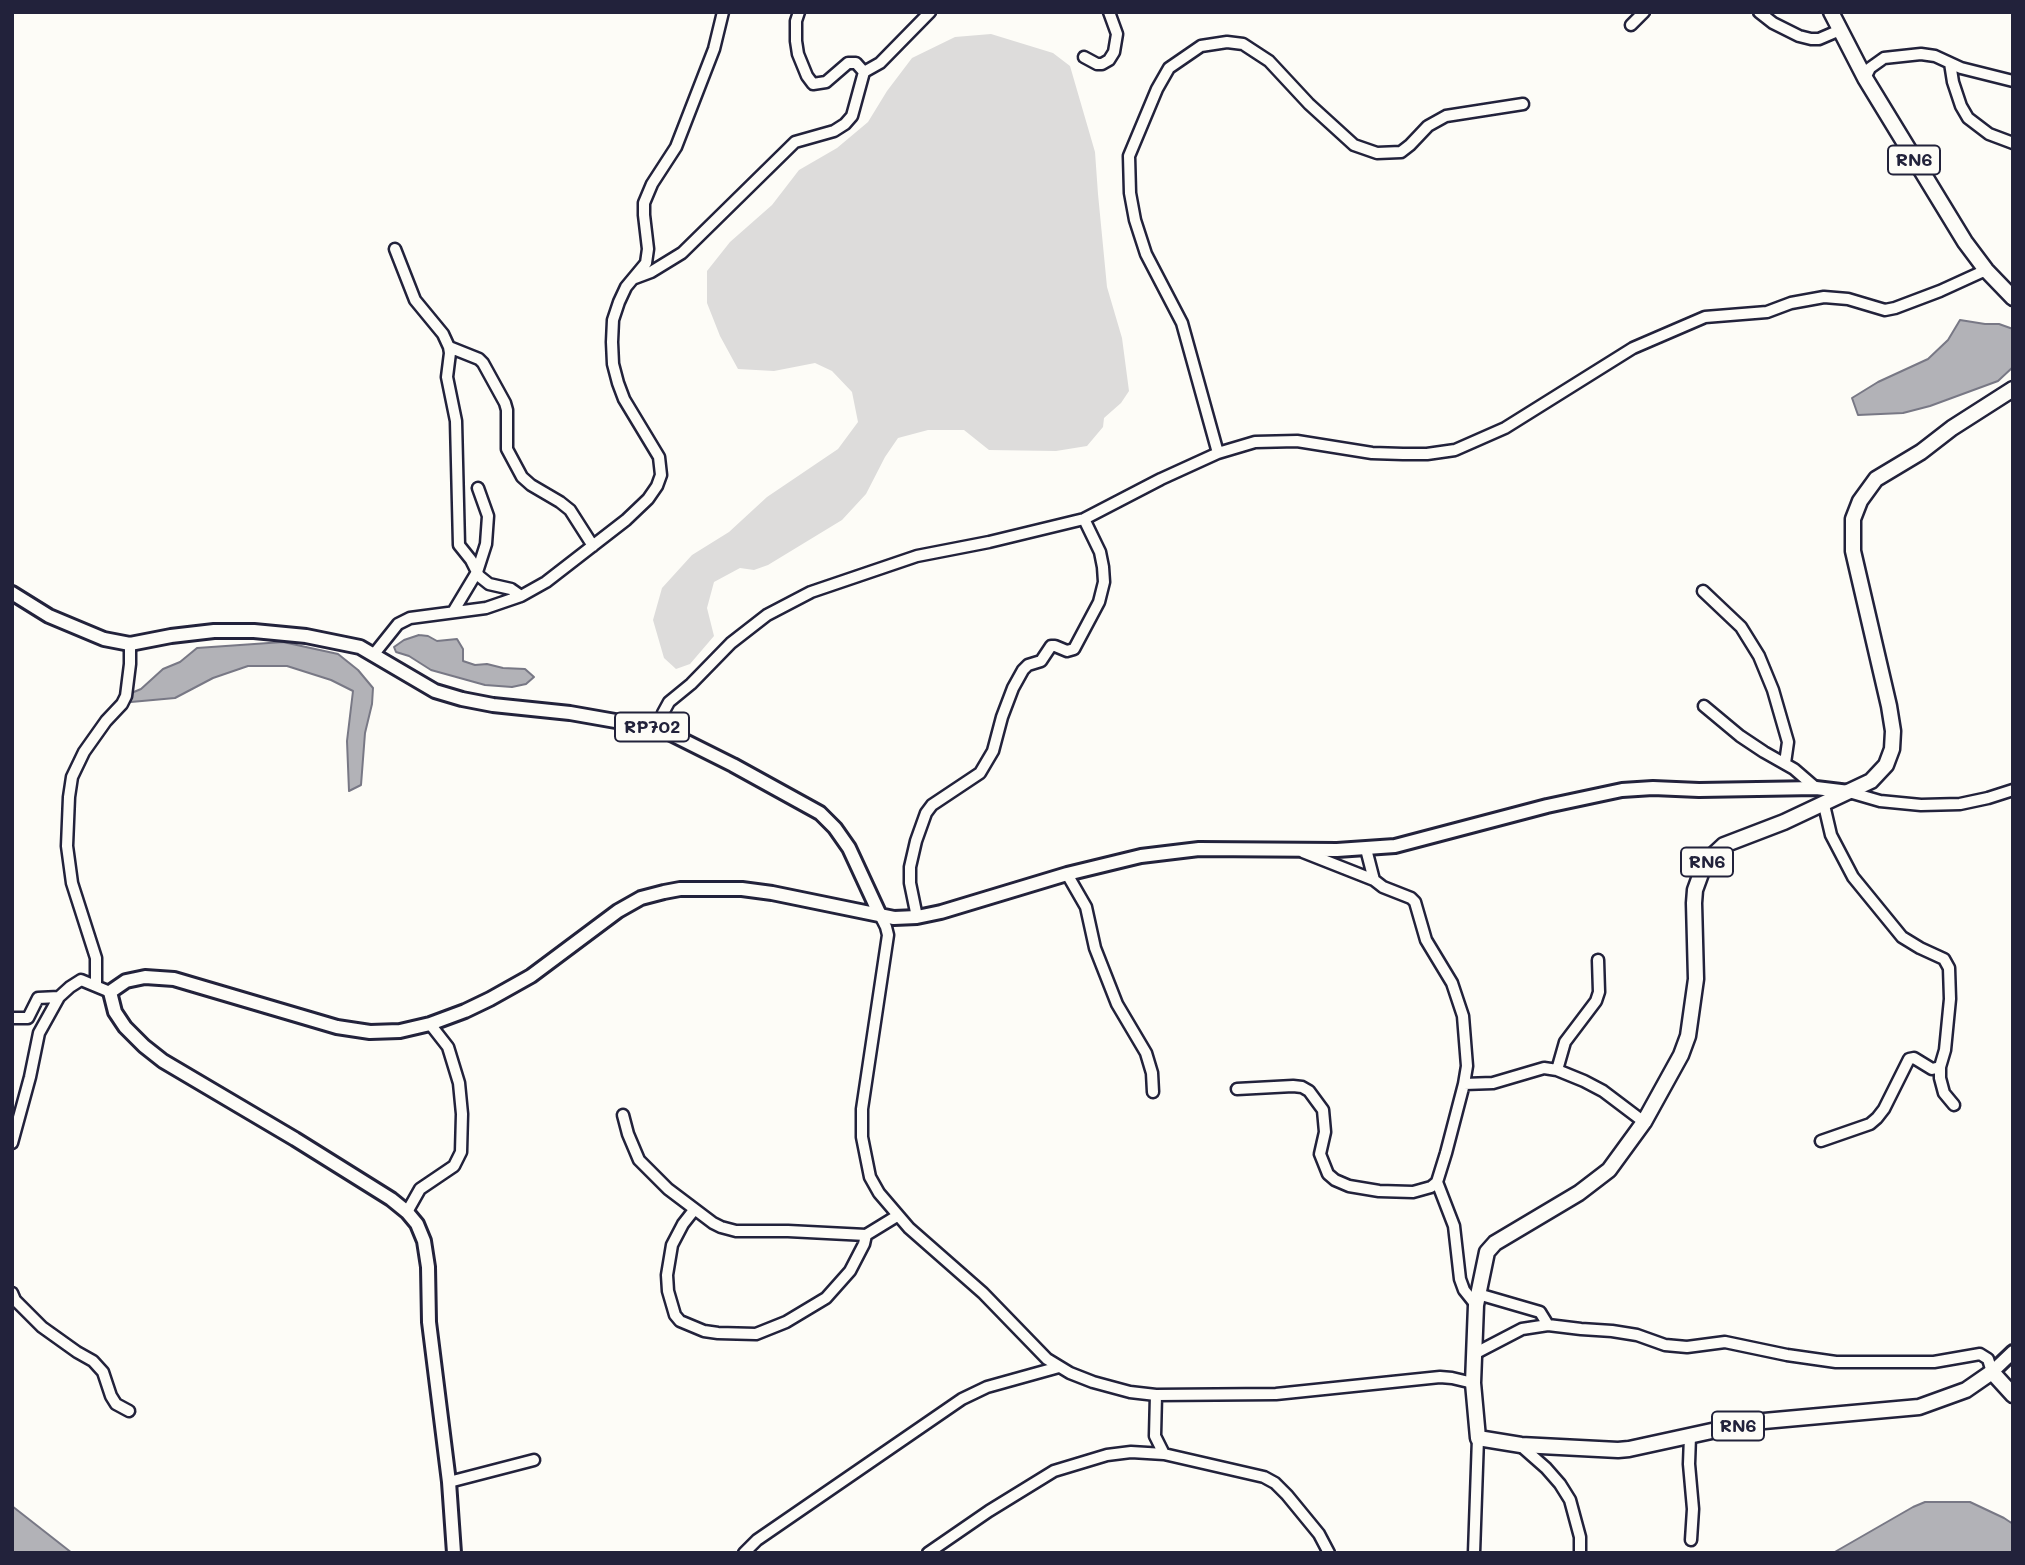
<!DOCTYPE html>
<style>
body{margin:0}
#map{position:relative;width:2025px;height:1565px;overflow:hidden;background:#fdfcf7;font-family:Mali,sans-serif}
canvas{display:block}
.frame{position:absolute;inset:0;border:14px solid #22223b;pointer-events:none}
</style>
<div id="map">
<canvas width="2025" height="1565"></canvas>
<div class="frame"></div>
</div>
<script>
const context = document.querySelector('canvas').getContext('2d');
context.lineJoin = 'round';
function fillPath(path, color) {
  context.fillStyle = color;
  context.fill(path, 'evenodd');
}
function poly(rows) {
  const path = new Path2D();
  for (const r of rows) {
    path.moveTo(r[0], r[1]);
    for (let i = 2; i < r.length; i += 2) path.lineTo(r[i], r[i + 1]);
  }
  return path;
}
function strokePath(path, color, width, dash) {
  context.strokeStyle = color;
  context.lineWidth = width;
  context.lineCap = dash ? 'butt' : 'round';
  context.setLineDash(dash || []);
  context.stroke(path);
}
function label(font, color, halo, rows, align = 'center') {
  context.font = font + ' Mali,sans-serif';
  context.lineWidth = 5;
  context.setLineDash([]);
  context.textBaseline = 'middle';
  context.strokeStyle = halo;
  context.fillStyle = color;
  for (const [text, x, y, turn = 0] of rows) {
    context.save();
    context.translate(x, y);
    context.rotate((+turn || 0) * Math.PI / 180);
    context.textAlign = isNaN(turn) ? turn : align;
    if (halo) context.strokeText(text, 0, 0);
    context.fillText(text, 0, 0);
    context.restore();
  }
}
fillPath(poly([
 [991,34,1053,53,1070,66,1095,152,1098,194,1107,287,1122,338,1129,391,1121,403,1104,418,1103,427,1087,446,1056,451,989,450,964,430,928,430,898,438,885,457,866,494,842,520,768,565,754,570,740,568,714,582,707,608,714,636,690,664,676,669,664,658,653,620,662,588,692,555,729,532,767,497,838,449,858,422,852,392,832,371,815,363,774,371,738,369,720,336,707,303,707,271,730,242,772,205,799,170,837,148,868,122,887,91,912,58,955,37]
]), '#dddcdb');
const water = poly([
 [1960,320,1985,324,1999,324,2013,329,2013,367,1998,381,1930,406,1903,413,1858,415,1852,398,1878,382,1928,359,1948,340,1960,320],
 [419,635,428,636,437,641,457,639,463,649,463,661,475,665,487,664,503,668,525,669,534,677,526,684,512,687,485,685,431,670,409,656,396,652,394,647,404,640,419,635],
 [283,642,338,654,358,670,373,688,372,704,365,733,361,785,349,791,347,741,353,691,331,680,287,666,248,666,213,678,175,698,131,702,129,694,141,689,163,669,180,662,197,648,283,642],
 [1925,1502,1970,1502,2004,1518,2013,1524,2013,1553,1833,1553,1913,1507,1925,1502],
 [12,1506,72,1553,12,1553,12,1506]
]);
fillPath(water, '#b2b2b7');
strokePath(water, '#787885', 2);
const minor = poly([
 [799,12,796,21,796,41,798,54,807,76,813,84,826,82,848,63,856,63,864,72],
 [1759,12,1773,23,1799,36,1811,39,1819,39,1840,30],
 [1631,25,1644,12],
 [1084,57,1097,64,1102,64,1109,60,1114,52,1117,34,1109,12],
 [1950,63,1953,82,1961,106,1968,118,1989,134,2013,143],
 [1865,78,1870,68,1884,58,1921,54,1935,56,1961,68,2013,81],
 [395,249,415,300,443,334,449,347,450,353,447,377,456,421,459,545,471,560,479,576,489,584,511,589,521,596],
 [635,278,651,272,682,253,795,142,834,131,845,124,852,116,864,72,880,63,930,12],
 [449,347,479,359,483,363,505,403,507,410,507,449,522,477,531,485,560,502,570,510,593,546],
 [1218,453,1182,323,1146,254,1135,220,1130,193,1129,156,1157,89,1169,68,1201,46,1227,42,1243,44,1269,61,1309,104,1354,145,1377,153,1401,152,1410,145,1428,126,1446,116,1523,104],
 [1703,591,1741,627,1759,656,1773,690,1788,742,1785,763],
 [453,612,477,572,486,544,488,516,478,488],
 [374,654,398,624,410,618,486,608,521,596,546,582,626,520,648,499,657,486,661,475,659,457,624,399,618,383,613,364,612,342,613,320,619,302,626,287,646,263,648,249,644,215,644,203,652,184,676,147,714,49,723,12],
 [1704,706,1740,736,1764,752,1794,769,1816,788],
 [661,729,663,713,669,702,691,684,731,643,767,615,811,592,917,556,989,542,1084,519,1161,479,1218,453,1255,442,1297,441,1372,453,1403,454,1427,454,1455,450,1505,428,1633,348,1705,317,1767,312,1791,303,1824,297,1848,299,1885,310,1895,308,1940,291,1986,270],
 [1849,792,1880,801,1921,805,1960,804,1988,798,2013,790],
 [1303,852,1374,880],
 [1067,874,1086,907,1095,948,1117,1004,1146,1053,1152,1073,1153,1092],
 [880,915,886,927,888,935,862,1109,862,1137,870,1177,879,1193,909,1228,983,1293,1047,1359,1070,1373,1093,1382,1130,1392,1156,1395,1276,1394,1440,1377,1452,1378,1473,1383],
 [917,917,910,883,910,867,916,841,926,813,932,805,980,773,993,751,1002,717,1013,688,1023,670,1028,665,1041,661,1051,646,1055,646,1067,651,1074,649,1099,602,1104,582,1103,567,1100,552,1084,519],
 [96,986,96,958,72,883,67,846,69,797,72,777,84,752,106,721,122,704,126,696,130,664,130,644],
 [12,1018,28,1018,38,998,59,997],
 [1940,1067,1940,1078,1944,1093,1954,1105],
 [1557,1070,1565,1042,1596,1001,1599,992,1598,960],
 [1464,1084,1493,1083,1544,1068,1557,1070,1584,1081,1603,1091,1644,1122],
 [1237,1089,1293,1086,1302,1087,1309,1091,1323,1110,1325,1132,1320,1154,1328,1174,1335,1180,1349,1186,1379,1191,1413,1192,1431,1187,1437,1182,1446,1153,1464,1084,1467,1066,1463,1016,1452,983,1426,940,1415,902,1411,898,1383,887,1374,880,1366,849],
 [623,1115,628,1134,639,1160,668,1189,713,1223,721,1227,736,1231,788,1231,866,1235,897,1216],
 [1821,1141,1870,1124,1877,1118,1884,1109,1909,1059,1914,1058,1932,1069,1940,1067,1945,1050,1950,999,1949,968,1944,959,1920,948,1902,937,1853,877,1831,835,1824,805],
 [12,1143,30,1077,39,1033,59,997,70,987,81,980,110,992],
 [1437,1182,1454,1226,1460,1279,1464,1290,1476,1305],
 [694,1210,683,1224,672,1245,667,1275,668,1291,675,1315,680,1321,704,1331,718,1333,756,1334,786,1322,826,1298,850,1271,864,1244,866,1235],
 [407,1212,420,1189,454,1166,461,1152,462,1114,459,1083,448,1047,430,1024],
 [12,1293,15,1300,42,1327,77,1352,93,1361,103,1372,111,1396,116,1404,129,1411],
 [1478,1294,1540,1312,1548,1325],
 [1474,1354,1522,1329,1548,1325,1581,1329,1612,1331,1637,1335,1665,1345,1687,1347,1725,1342,1787,1355,1836,1362,1934,1362,1980,1354,1988,1359,1992,1372],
 [1156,1395,1155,1436,1164,1454],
 [1690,1436,1689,1464,1693,1509,1691,1540],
 [1521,1446,1546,1468,1560,1484,1570,1500,1580,1537,1580,1553],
 [449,1482,534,1460],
 [744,1553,757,1540,962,1399,987,1387,1059,1367],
 [928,1553,989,1511,1054,1471,1107,1455,1131,1452,1164,1454,1264,1477,1275,1483,1287,1495,1319,1534,1329,1553],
 [1474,1553,1478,1438]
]);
const major = poly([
 [12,593,49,616,104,639,130,644,171,636,214,631,254,631,306,636,360,647,435,691,462,699,493,705,570,713,661,729,733,765,820,813,835,828,849,848,880,915],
 [1992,1372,2013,1352],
 [454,1553,449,1482,429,1322,428,1267,424,1241,417,1224,407,1212,391,1199,295,1139,163,1061,144,1046,125,1027,115,1012,110,992,126,981,145,977,174,979,337,1027,370,1032,400,1031,430,1024,465,1011,490,999,531,976,618,911,641,898,664,892,680,889,742,889,772,893,894,918,917,917,941,912,1067,874,1141,856,1199,849,1337,850,1395,846,1547,806,1622,790,1653,788,1699,790,1816,788,1849,792]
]);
const highway = poly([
 [1831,12,1865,78,1965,242,1986,270,2013,298],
 [2013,389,1952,428,1921,452,1876,479,1860,501,1853,519,1853,551,1889,706,1893,731,1892,749,1886,765,1871,781,1784,822,1724,845,1710,858,1703,868,1695,890,1694,903,1696,979,1688,1036,1681,1055,1644,1122,1609,1170,1579,1193,1495,1243,1487,1252,1476,1305,1473,1383,1478,1438,1521,1445,1618,1450,1629,1449,1753,1422,1919,1407,1966,1390,1992,1372,2013,1395]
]);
strokePath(minor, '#22223b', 15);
strokePath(major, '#22223b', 18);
strokePath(highway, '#22223b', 19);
strokePath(minor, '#fdfcf7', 10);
strokePath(major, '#fdfcf7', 12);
strokePath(highway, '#fdfcf7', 14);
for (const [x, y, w] of [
 [1914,160,52],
 [652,727,74],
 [1707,862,52],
 [1738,1426,52]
]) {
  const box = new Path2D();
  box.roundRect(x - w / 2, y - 14.5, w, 29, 5);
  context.fillStyle = '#fdfcf7';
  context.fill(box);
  strokePath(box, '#22223b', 2);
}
label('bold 18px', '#22223b', null, [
 ["RN6",1914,160],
 ["RP702",652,727],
 ["RN6",1707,862],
 ["RN6",1738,1426]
]);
</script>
